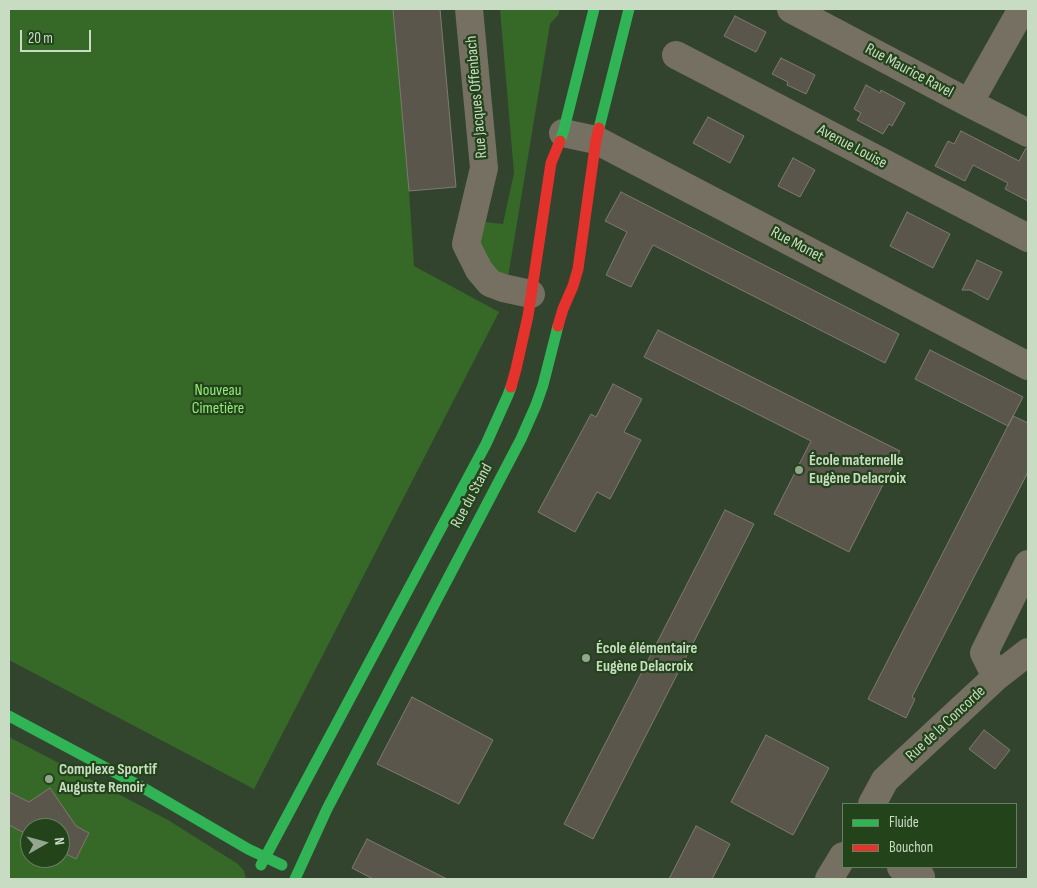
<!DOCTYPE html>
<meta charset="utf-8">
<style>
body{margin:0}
#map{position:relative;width:1037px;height:888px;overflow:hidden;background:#33442e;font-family:"Sofia Sans Condensed",sans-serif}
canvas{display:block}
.frame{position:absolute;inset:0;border:10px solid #c8dbc3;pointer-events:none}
.legend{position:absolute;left:842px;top:803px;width:175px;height:65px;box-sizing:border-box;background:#23431a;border:1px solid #65805e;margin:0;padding:6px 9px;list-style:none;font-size:15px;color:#c8dbc3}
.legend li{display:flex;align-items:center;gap:10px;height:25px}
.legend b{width:25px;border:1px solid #65805e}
.north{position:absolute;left:20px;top:818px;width:50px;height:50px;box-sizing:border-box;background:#23431a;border:1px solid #65805e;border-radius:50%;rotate:83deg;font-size:14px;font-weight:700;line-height:20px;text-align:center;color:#c8dbc3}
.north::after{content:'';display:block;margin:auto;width:18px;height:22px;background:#94a68f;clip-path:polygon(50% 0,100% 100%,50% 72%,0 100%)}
.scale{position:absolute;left:20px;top:30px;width:71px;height:22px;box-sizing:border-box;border:2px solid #c8dbc3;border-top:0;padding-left:6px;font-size:15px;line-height:18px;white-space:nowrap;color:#c8dbc3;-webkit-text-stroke:4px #23431a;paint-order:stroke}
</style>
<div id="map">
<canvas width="1037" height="888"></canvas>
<div class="frame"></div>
<ul class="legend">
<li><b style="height:6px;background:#30b455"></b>Fluide</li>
<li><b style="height:6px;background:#e5322d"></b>Bouchon</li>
</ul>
<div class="north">N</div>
<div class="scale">20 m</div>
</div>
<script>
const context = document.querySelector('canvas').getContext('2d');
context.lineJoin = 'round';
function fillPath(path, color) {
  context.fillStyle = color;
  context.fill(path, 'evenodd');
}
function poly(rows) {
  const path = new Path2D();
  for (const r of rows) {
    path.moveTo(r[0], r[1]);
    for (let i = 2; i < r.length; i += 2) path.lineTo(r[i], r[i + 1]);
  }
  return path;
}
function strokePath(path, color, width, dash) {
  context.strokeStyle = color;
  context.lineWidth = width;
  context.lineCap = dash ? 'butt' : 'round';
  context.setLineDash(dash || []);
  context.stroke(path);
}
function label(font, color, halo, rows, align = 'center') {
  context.font = font + ' "Sofia Sans Condensed",sans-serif';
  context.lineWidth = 4.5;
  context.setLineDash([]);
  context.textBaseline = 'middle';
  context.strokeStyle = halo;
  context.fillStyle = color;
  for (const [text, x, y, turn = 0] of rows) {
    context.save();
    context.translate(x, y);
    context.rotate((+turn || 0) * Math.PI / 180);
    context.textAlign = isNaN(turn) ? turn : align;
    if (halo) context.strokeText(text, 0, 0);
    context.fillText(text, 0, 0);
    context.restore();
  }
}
fillPath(poly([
 [9,9,393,9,409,191,414,266,499,312,254,789,9,660],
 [500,9,560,9,558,15,550,24,508,277,492,270,478,244,485,222,503,224,514,173],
 [9,737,168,820,238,864,244,871,246,879,9,879],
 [30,828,60,828,60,858,30,858]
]), '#366827');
const building = poly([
 [393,9,440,9,456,187,409,191,393,9],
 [735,16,766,32,756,52,724,36,735,16],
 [781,58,815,75,806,94,787,85,788,82,772,74,781,58],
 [866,85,880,93,881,90,905,103,892,126,889,124,883,134,857,120,861,113,854,109,866,85],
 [708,117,744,136,730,163,693,143,708,117],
 [961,131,1019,161,1026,148,1028,149,1028,201,1005,189,1008,183,973,165,965,181,935,166,948,141,954,144,961,131],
 [793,158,815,170,800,197,778,186,793,158],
 [621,192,899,334,885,363,653,245,631,287,606,275,627,232,605,221,621,192],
 [907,212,950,234,933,268,890,246,907,212],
 [977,260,1002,272,988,300,970,290,962,290,977,260],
 [658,330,900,451,849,552,774,514,811,441,644,357,658,330],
 [930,350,1023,397,1008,426,915,379,930,350],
 [613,384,642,399,624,432,641,440,610,499,597,492,575,532,538,512,591,414,596,417,613,384],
 [1013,416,1028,423,1028,472,912,697,915,699,906,718,868,699,1013,416],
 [725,510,754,524,593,839,564,824,725,510],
 [412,697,493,740,459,804,377,764,412,697],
 [984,730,1010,750,995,769,969,749,984,730],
 [766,735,829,768,793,835,731,802,766,735],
 [50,788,76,826,89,833,76,859,60,851,60,828,30,828,30,836,9,825,9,792,29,802,50,788],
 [696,826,730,844,712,879,669,879,696,826],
 [367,839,447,879,373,879,352,868,367,839]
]);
fillPath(building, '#5a564c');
strokePath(building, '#7e7a70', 1);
strokePath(poly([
 [469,9,484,168,466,244,479,270,490,283,503,288,531,294],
 [791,9,969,103,1028,133],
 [676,55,1028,238],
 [969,103,1022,9],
 [563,133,596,140,1028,366],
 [996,677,984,653,1028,564],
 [872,804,885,780,996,677,1028,652],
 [901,867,921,877],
 [829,879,843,856]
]), '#757061', 28);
strokePath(poly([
 [599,128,629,9],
 [560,141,563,133,594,9],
 [9,716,140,786,248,849,282,865],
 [261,865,486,444,508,395,511,387],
 [295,879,327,809,521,439,536,405,543,385,558,326]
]), '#30b455', 11);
strokePath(poly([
 [558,326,563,309,573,286,578,269,596,140,599,128],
 [511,387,516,369,528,316,551,163,560,141]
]), '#e5322d', 11);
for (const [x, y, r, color] of [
 [799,470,5,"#94a68f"],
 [586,658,5,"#94a68f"],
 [49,779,5,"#94a68f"]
]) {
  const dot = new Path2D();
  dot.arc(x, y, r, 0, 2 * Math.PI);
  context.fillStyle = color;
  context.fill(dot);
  strokePath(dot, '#23431a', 2);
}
label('16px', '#c8dbc3', '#23431a', [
 ["Rue Maurice Ravel",909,71,28],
 ["Rue Jacques Offenbach",477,97,-95],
 ["Avenue Louise",852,147,28],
 ["Rue Monet",797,245,28],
 ["Rue du Stand",472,496,-62],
 ["Rue de la Concorde",946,724,-43]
]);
label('16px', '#94eb7d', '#23431a', [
 ["Nouveau",218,391],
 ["Cimetière",218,409]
]);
label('bold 16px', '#c8dbc3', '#23431a', [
 ["École maternelle",809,461],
 ["Eugène Delacroix",809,479],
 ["École élémentaire",596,649],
 ["Eugène Delacroix",596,667],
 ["Complexe Sportif",59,770],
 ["Auguste Renoir",59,788]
], 'left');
</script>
